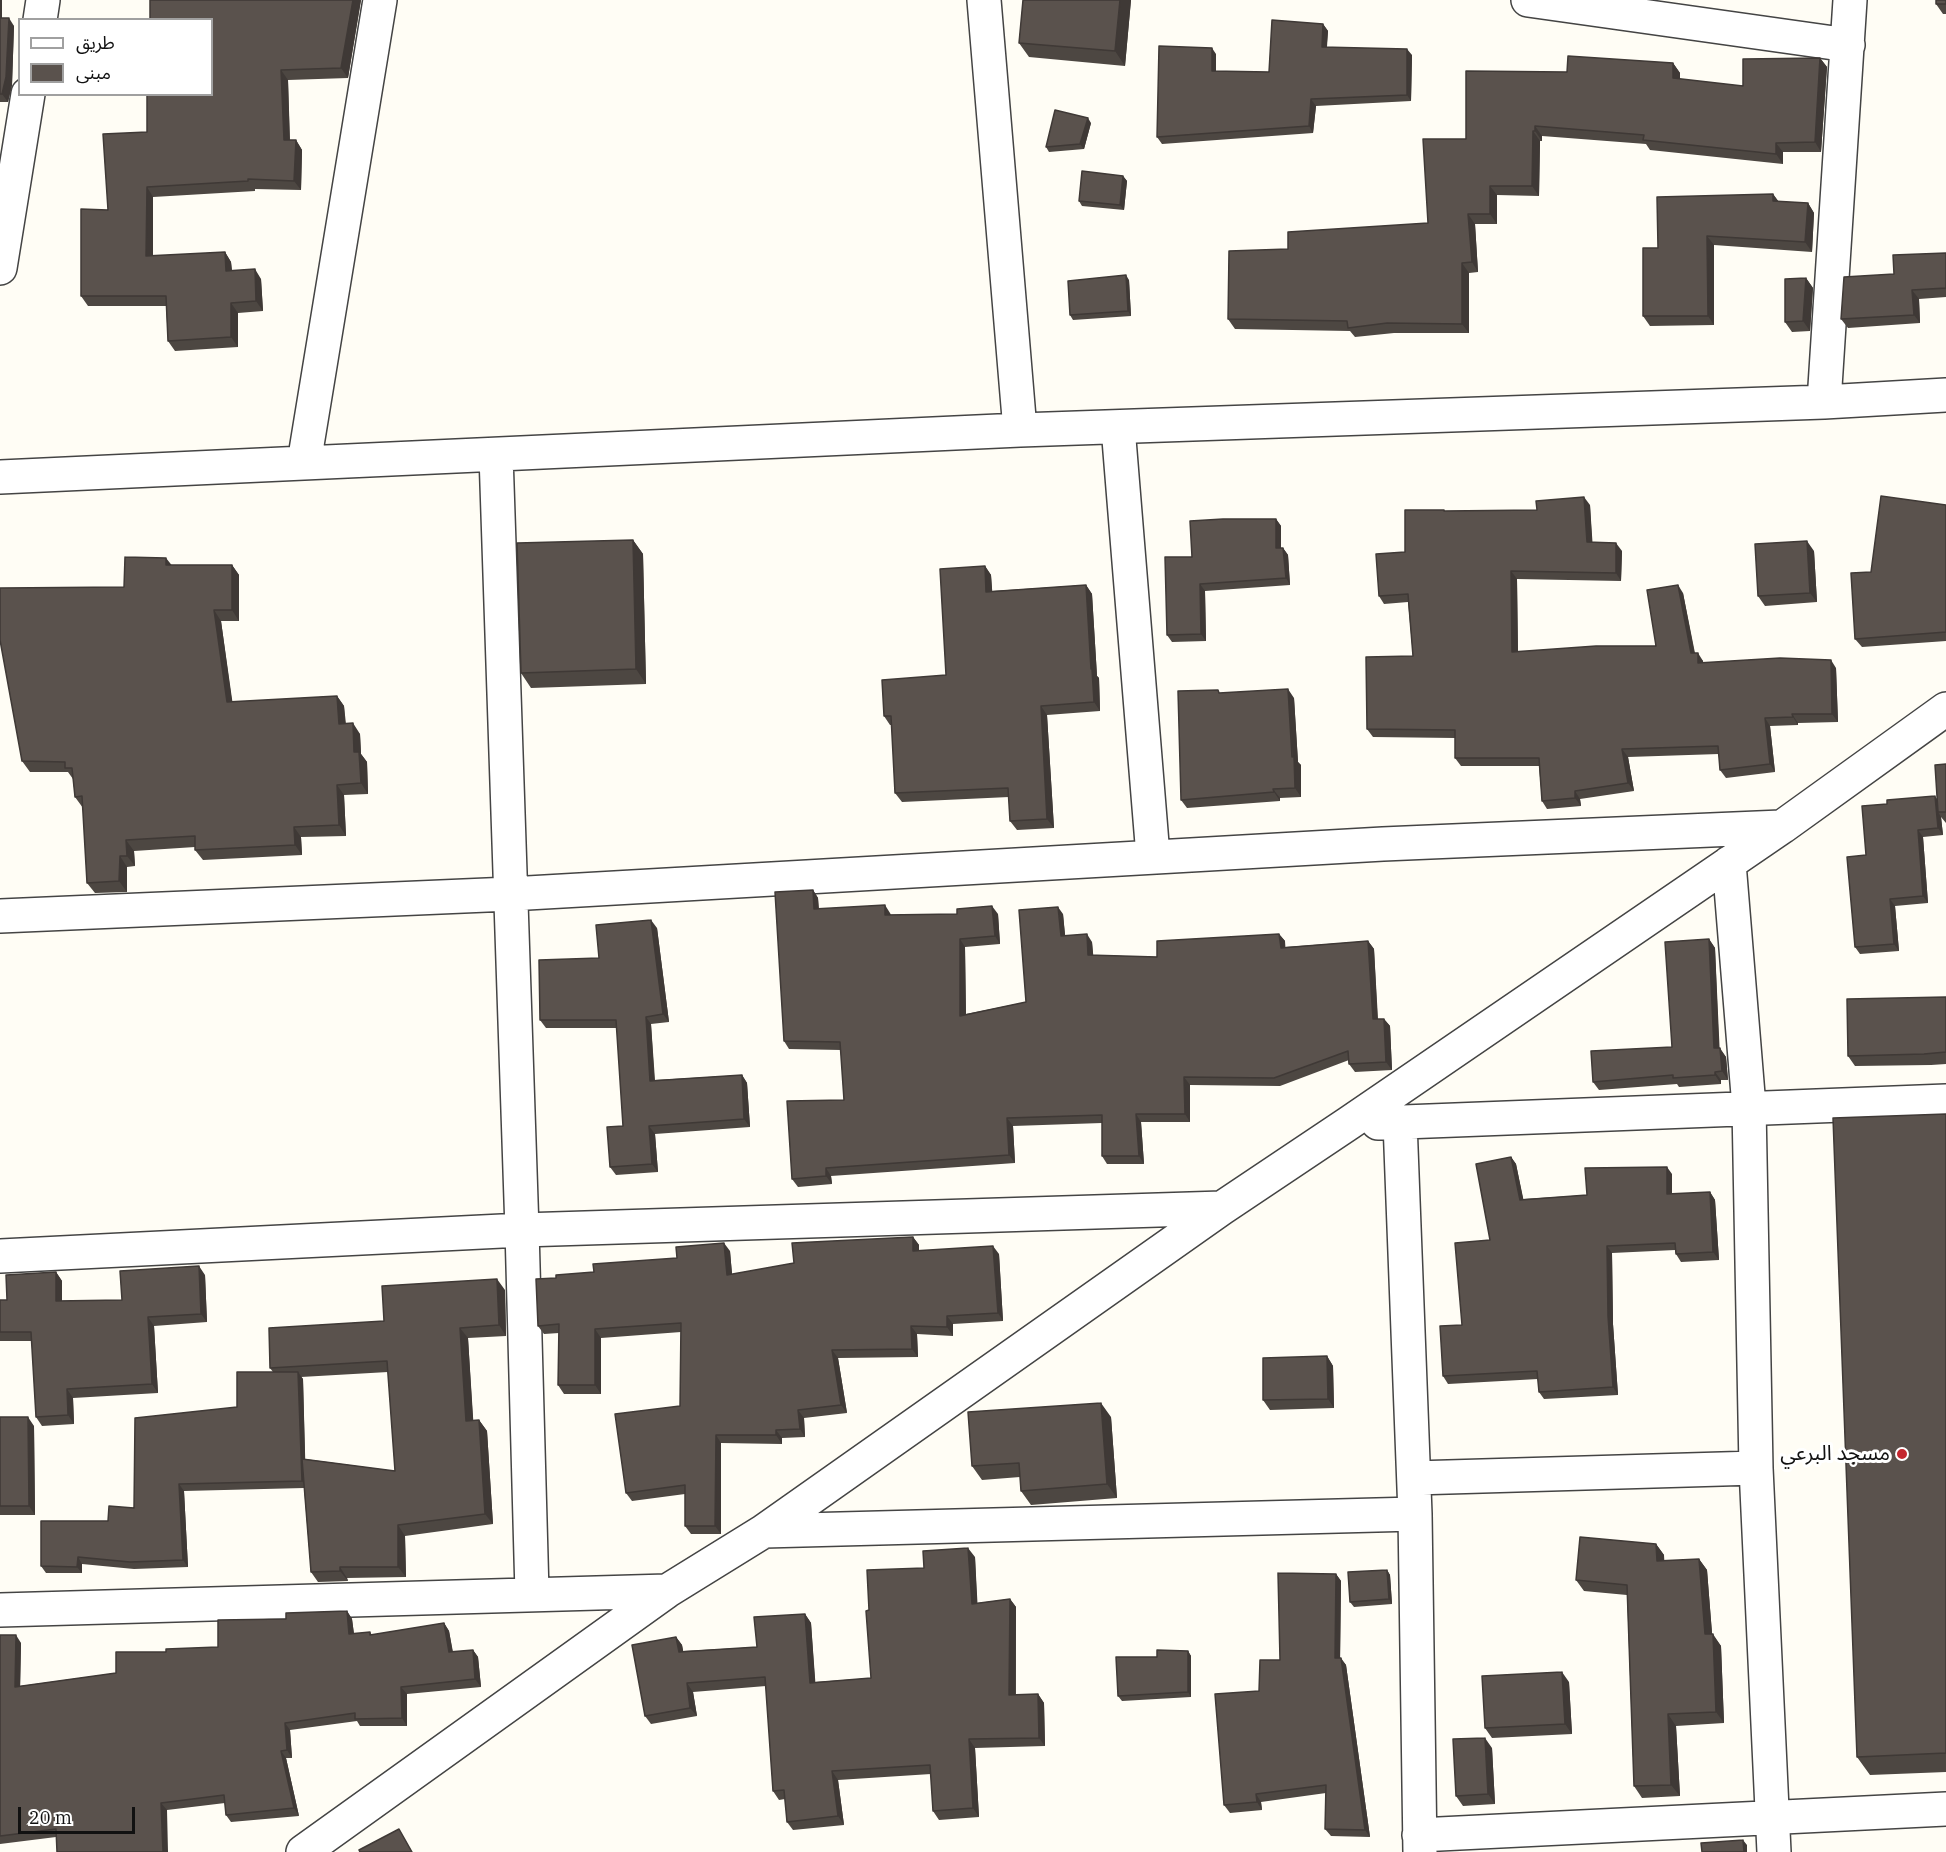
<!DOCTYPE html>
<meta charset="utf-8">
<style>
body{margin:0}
#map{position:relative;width:1946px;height:1852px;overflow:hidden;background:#fffdf5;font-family:"IBM Plex Serif","Noto Sans Arabic",serif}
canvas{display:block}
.legend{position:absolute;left:18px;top:18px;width:195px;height:78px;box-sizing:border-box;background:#fff;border:2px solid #a0a0a0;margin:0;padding:8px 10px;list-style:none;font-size:18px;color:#111}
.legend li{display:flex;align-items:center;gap:12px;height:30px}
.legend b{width:30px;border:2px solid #a0a0a0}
.scale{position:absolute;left:18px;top:1807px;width:117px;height:27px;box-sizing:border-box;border:3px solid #111;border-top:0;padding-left:8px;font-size:18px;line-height:21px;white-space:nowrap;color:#111;-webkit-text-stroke:4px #fff;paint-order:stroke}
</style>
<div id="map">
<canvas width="1946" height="1852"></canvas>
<ul class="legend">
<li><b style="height:8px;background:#fff"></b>طريق</li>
<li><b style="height:16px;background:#5a524d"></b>مبنى</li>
</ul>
<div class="scale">20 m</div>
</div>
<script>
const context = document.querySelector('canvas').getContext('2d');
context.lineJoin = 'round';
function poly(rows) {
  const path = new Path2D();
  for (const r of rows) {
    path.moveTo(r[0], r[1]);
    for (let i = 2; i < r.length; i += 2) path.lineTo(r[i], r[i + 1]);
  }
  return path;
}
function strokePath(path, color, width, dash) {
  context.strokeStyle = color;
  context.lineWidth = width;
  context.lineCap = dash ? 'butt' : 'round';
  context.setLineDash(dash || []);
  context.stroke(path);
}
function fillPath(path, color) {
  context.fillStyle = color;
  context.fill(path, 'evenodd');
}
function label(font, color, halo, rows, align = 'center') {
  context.font = font + ' "IBM Plex Serif","Noto Sans Arabic",serif';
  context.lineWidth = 6;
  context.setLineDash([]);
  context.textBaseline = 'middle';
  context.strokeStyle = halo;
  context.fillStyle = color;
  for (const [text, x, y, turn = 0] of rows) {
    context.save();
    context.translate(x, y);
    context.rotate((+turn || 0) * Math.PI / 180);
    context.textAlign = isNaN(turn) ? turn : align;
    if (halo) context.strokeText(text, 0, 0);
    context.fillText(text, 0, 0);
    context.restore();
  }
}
const minor = poly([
 [984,0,1020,430],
 [1528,0,1848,45],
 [40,20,43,0],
 [0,268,28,94],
 [1824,402,1850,0],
 [1118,427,1153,856],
 [496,455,522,1230,532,1593],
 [304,463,380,0],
 [0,477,1020,430,1824,402,1946,395],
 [1729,863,1749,1107,1756,1468,1774,1852],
 [0,916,510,894,1383,844,1781,827],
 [1400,1122,1415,1514,1420,1852],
 [1378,1123,1946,1101],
 [0,1256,522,1230,1222,1208],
 [1414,1478,1756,1468],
 [764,1531,1415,1514],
 [0,1610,667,1591],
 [1419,1835,1946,1809],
 [303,1852,667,1591,764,1531,1222,1208,1349,1123,1782,827,1946,709]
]);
strokePath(minor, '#444', 36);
strokePath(minor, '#fff', 33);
fillPath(poly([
 [0,0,2,18,14,26,12,85,8,102,0,102],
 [361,0,348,78,288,80,290,140,296,140,302,150,301,190,255,189,255,191,153,197,153,256,225,252,231,262,232,271,261,279,263,311,238,313,238,347,175,351,168,341,166,306,88,306,81,296,108,210,147,132,212,94],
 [1023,0,1131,0,1125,66,1029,57,1019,43],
 [1946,0,1946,14,1943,14,1936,4],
 [1323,24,1328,31,1327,47,1412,55,1411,101,1316,106,1313,133,1162,144,1157,137,1216,54,1216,71,1269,72],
 [1820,58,1827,67,1821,152,1783,152,1783,164,1650,150,1646,144,1542,136,1542,141,1540,141,1539,196,1497,195,1497,224,1475,224,1478,272,1469,273,1469,333,1394,333,1355,337,1350,331,1235,329,1228,319,1288,249,1428,223,1466,139,1567,72,1673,63,1680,73,1680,79,1743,86],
 [1091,123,1084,149,1049,152,1046,147],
 [1123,176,1127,181,1124,210,1082,206,1079,201],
 [1773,194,1779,202,1808,203,1814,213,1812,252,1714,245,1714,325,1650,326,1643,316,1658,248],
 [1946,253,1946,297,1919,299,1920,323,1848,328,1841,319,1894,274],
 [1806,278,1813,288,1810,331,1792,332,1785,322],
 [1129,280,1131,316,1073,320,1070,315],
 [1590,505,1592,542,1622,551,1621,581,1517,579,1518,652,1656,646,1683,593,1695,653,1703,661,1703,662,1836,668,1838,722,1798,723,1798,725,1770,726,1775,772,1726,778,1720,770,1719,754,1628,757,1634,791,1580,799,1581,806,1547,809,1542,801,1539,766,1461,766,1455,758,1455,738,1373,737,1367,729,1413,656,1408,602,1384,604,1379,596,1405,552,1444,510,1445,511,1537,510],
 [1946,505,1946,641,1862,647,1855,639,1871,572],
 [1276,519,1281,526,1281,548,1283,548,1288,555,1290,585,1205,591,1206,641,1172,642,1167,635,1192,557],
 [633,540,643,554,646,684,531,688,521,673],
 [1814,551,1817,602,1765,606,1758,596],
 [171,565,232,565,239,575,239,621,221,621,232,702,337,696,344,706,346,724,360,734,361,754,367,762,368,794,344,795,346,836,301,837,302,855,203,860,195,850,195,847,134,851,135,866,127,867,127,892,95,893,87,883,83,808,75,797,73,779,68,772,30,772,22,761,124,587],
 [985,566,991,575,992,591,1086,585,1092,594,1097,676,1099,678,1100,711,1047,715,1054,828,1017,830,1010,821,1009,797,902,802,895,793,892,725,890,725,884,716,946,675],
 [1221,693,1294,698,1298,762,1301,765,1301,797,1280,798,1280,801,1187,808,1181,800],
 [1946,764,1946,823,1941,817,1943,835,1923,837,1928,903,1895,906,1899,951,1860,954,1855,947,1866,855,1937,799],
 [813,890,818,898,819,909,890,913,891,915,998,914,1000,944,965,947,966,1014,1026,1002,1063,914,1065,936,1092,942,1093,955,1157,957,1279,934,1285,941,1285,947,1368,941,1374,949,1378,1019,1384,1019,1390,1026,1392,1070,1355,1072,1349,1064,1349,1060,1280,1086,1190,1085,1190,1122,1141,1122,1144,1164,1107,1164,1102,1156,1102,1123,1013,1126,1015,1163,831,1176,832,1184,798,1187,792,1179,844,1100,841,1050,789,1049,784,1041],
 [657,928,669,1022,651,1024,655,1080,742,1075,747,1083,750,1127,655,1134,658,1172,616,1175,610,1167,623,1126,617,1028,546,1028,540,1020],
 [1709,939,1715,948,1719,1048,1726,1057,1728,1080,1721,1080,1721,1084,1679,1087,1677,1084,1599,1090,1593,1082,1672,1047],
 [1946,997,1946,1064,1931,1065,1855,1066,1848,1056],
 [1946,1114,1946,1772,1870,1775,1857,1757],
 [1511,1157,1516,1164,1523,1199,1587,1195,1672,1174,1672,1194,1710,1192,1715,1200,1719,1260,1681,1262,1676,1254,1675,1250,1612,1253,1613,1324,1618,1395,1544,1399,1539,1392,1538,1379,1448,1384,1443,1376,1462,1325,1490,1240],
 [913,1237,919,1245,919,1251,999,1254,1003,1321,953,1324,953,1336,917,1334,918,1357,838,1358,847,1413,804,1418,805,1437,782,1438,782,1444,721,1443,721,1534,691,1534,685,1526,685,1494,632,1501,626,1493,680,1406,681,1332,601,1338,601,1394,564,1394,558,1385,559,1333,544,1334,538,1326,556,1278,677,1258,730,1251,732,1275,794,1263],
 [56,1272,62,1281,62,1301,122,1300,205,1275,207,1322,154,1326,158,1393,73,1398,74,1424,42,1426,36,1417,32,1341,0,1341,0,1300,7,1300],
 [505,1290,506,1336,468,1338,473,1421,479,1420,487,1431,493,1524,405,1536,406,1577,347,1578,348,1581,318,1582,311,1572,304,1488,184,1491,188,1567,134,1569,82,1564,82,1573,46,1573,41,1566,108,1521,134,1508,273,1372,270,1368,384,1321],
 [388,1372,395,1471,305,1459,303,1379,301,1377],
 [1327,1356,1333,1366,1334,1408,1270,1410,1263,1400],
 [0,1417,34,1426,35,1515,0,1515],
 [1111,1417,1117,1498,1031,1505,1021,1491,1020,1477,982,1480,972,1466],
 [1656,1544,1664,1555,1664,1561,1699,1559,1707,1570,1712,1634,1721,1646,1724,1723,1676,1726,1680,1796,1642,1798,1634,1786,1627,1595,1584,1591,1576,1580],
 [975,1557,977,1603,1010,1599,1016,1607,1016,1695,1038,1694,1044,1703,1045,1746,975,1748,979,1817,939,1820,933,1811,931,1774,838,1780,844,1825,793,1830,787,1822,785,1799,779,1800,773,1791,766,1686,693,1692,697,1716,651,1724,645,1716,676,1637,682,1645,683,1651,757,1647,805,1614,811,1623,815,1682,871,1678,869,1610,924,1568],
 [1387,1570,1390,1575,1392,1604,1354,1607,1350,1602],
 [1336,1574,1341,1581,1340,1658,1346,1665,1370,1837,1331,1836,1325,1829,1326,1793,1261,1802,1262,1810,1230,1813,1224,1805,1280,1660],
 [347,1611,352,1619,354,1634,370,1632,372,1635,444,1623,449,1631,453,1652,473,1650,478,1657,481,1687,407,1694,407,1726,360,1726,357,1721,290,1730,292,1758,286,1758,299,1816,231,1822,226,1815,225,1803,167,1810,56,1837,0,1844,0,1635,21,1643,20,1686,116,1673,166,1652,218,1647,286,1619],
 [1188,1651,1191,1656,1191,1697,1122,1701,1118,1696,1157,1657],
 [1569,1682,1572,1734,1492,1738,1485,1728],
 [1492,1748,1495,1804,1463,1806,1456,1796]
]), '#4d4742');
fillPath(poly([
 [0,0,2,0,2,26,0,23],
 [353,0,361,0,348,78,341,68],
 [1120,0,1131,0,1125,66,1115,51],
 [9,18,14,26,12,85,8,102,2,94],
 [1323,24,1328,31,1326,54,1322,47],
 [1212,48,1216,54,1216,77,1212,71],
 [1407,49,1412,55,1411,101,1407,95],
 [1820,58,1827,67,1821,152,1815,142],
 [1673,63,1680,73,1680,88,1673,78],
 [281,70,288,80,290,150,284,140],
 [1311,99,1316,106,1313,133,1309,126],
 [1088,118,1091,123,1084,149,1080,144],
 [1535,126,1542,136,1542,141,1535,131],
 [1533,131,1540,141,1539,196,1532,186],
 [296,140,302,150,301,190,294,181],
 [1776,143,1783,152,1783,164,1776,154],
 [1123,176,1127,181,1124,210,1120,205],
 [1490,186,1497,195,1497,224,1490,214],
 [147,187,153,197,153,266,146,256],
 [1773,194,1780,204,1773,201],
 [1808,203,1814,213,1812,252,1805,242],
 [1468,214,1475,224,1478,272,1472,262],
 [1707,236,1714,245,1714,325,1708,316],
 [225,252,231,262,233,281,226,271],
 [1462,263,1469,273,1469,333,1462,324],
 [255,269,261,279,263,311,256,301],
 [1126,275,1129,280,1131,316,1128,311],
 [1806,278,1813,288,1810,331,1803,321],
 [1912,290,1919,299,1920,323,1914,315],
 [231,303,238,313,238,347,231,337],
 [1584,497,1590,505,1593,550,1587,542],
 [1276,519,1281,526,1281,555,1276,548],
 [633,540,643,554,646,684,636,669],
 [1807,541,1814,551,1817,602,1810,593],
 [1616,543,1622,551,1621,581,1616,573],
 [1283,548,1288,555,1290,585,1286,578],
 [166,558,174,568,166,565],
 [232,565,239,575,239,621,232,610],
 [985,566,991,575,993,601,986,592],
 [1511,571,1517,579,1518,660,1512,652],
 [1200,584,1205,591,1206,641,1201,634],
 [1086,585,1092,594,1097,676,1099,678,1100,711,1094,702,1091,669],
 [1678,585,1683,593,1696,661,1691,653],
 [214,610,221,621,234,713,227,702],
 [1698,653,1703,661,1704,671,1698,663],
 [1831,660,1836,668,1838,722,1832,714],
 [1288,689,1294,698,1298,762,1301,765,1301,797,1295,788],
 [337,696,344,706,346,734,339,724],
 [1041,706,1047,715,1054,828,1047,819],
 [1792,714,1798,723,1798,725,1793,717],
 [1765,718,1770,726,1775,772,1770,764],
 [353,723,360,734,361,754,367,762,368,794,361,783,354,752],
 [1622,749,1628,757,1634,791,1628,783],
 [337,785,344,795,346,836,339,825],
 [1273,789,1280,798,1280,801,1274,792],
 [1575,791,1580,799,1581,806,1575,798],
 [1935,796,1940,803,1938,812,1941,817,1943,835,1938,828],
 [294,827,301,837,302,855,295,845],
 [1918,830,1923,837,1928,903,1923,896],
 [126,840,134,851,135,866,127,856],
 [120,856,127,867,127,892,119,881],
 [813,890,818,898,819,917,814,909],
 [1890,899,1895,906,1899,951,1894,944],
 [885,905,890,913,891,923,885,915],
 [992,906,998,914,1000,944,995,936],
 [1058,907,1063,914,1066,944,1061,936],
 [651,920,657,928,669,1022,663,1014],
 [1087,934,1092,942,1094,963,1088,955],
 [1279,934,1285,941,1286,956,1281,948],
 [960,939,965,947,966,1024,960,1016],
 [1709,939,1715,948,1720,1057,1714,1048],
 [1368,941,1374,949,1378,1027,1373,1019],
 [646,1017,651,1024,655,1089,650,1081],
 [1384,1019,1390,1026,1392,1070,1386,1062],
 [1720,1048,1726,1057,1728,1080,1722,1071],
 [1715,1072,1721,1080,1721,1084,1715,1075],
 [742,1075,747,1083,750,1127,744,1119],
 [1184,1077,1190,1085,1190,1122,1185,1114],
 [1136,1114,1141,1122,1144,1164,1139,1156],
 [1007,1118,1013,1126,1015,1163,1009,1155],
 [649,1126,655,1134,658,1172,652,1164],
 [1511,1157,1516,1164,1525,1207,1520,1200],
 [1667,1167,1672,1174,1672,1202,1667,1194],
 [826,1168,831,1176,832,1184,826,1176],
 [1710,1192,1715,1200,1719,1260,1713,1252],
 [913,1237,919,1245,919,1260,913,1251],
 [724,1243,730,1251,733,1284,727,1275],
 [993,1246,999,1254,1003,1321,998,1313],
 [1607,1246,1612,1253,1613,1324,1618,1395,1613,1387,1608,1316],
 [199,1266,205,1275,207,1322,201,1314],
 [56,1272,62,1281,62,1310,56,1301],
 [497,1279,505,1290,506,1336,499,1325],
 [947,1316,953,1324,953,1336,947,1327],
 [148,1317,154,1326,158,1393,152,1384],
 [911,1326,917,1334,918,1357,912,1349],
 [460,1328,468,1338,474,1432,466,1421],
 [595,1329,601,1338,601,1394,595,1385],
 [832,1350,838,1358,847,1413,841,1405],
 [1327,1356,1333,1366,1334,1408,1328,1399],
 [298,1372,303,1379,306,1488,302,1481],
 [67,1389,73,1398,74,1424,68,1415],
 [1101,1403,1111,1417,1117,1498,1107,1484],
 [798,1410,804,1418,805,1437,800,1429],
 [28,1417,34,1426,35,1515,29,1506],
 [479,1420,487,1431,493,1524,485,1514],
 [776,1430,782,1438,782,1444,776,1435],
 [716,1435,721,1443,721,1534,715,1526],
 [179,1484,184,1491,188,1567,183,1560],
 [398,1525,405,1536,406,1577,398,1567],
 [1656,1544,1664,1555,1665,1573,1657,1561],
 [968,1548,975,1557,978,1613,972,1604],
 [78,1557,82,1564,82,1573,77,1567],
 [1699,1559,1707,1570,1713,1645,1713,1634,1721,1646,1724,1723,1716,1712,1705,1634],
 [340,1567,347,1578,348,1581,340,1571],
 [1387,1570,1390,1575,1392,1604,1389,1599],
 [1336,1574,1341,1581,1340,1665,1335,1658],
 [1010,1599,1016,1607,1015,1703,1009,1695],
 [347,1611,352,1619,355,1642,349,1634],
 [805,1614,811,1623,816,1691,810,1683],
 [444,1623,449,1631,454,1660,449,1652],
 [16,1635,21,1643,20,1695,15,1687],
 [676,1637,682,1645,685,1660,679,1652],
 [473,1650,478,1657,481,1687,475,1679],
 [1188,1651,1191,1656,1191,1697,1188,1692],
 [1341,1658,1346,1665,1370,1837,1365,1830],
 [1562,1672,1569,1682,1572,1734,1565,1724],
 [687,1683,693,1692,697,1716,690,1708],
 [401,1687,407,1694,407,1726,402,1718],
 [1038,1694,1044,1703,1045,1746,1039,1738],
 [1668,1714,1676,1726,1680,1796,1671,1785],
 [285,1723,290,1730,292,1758,287,1750],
 [1485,1738,1492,1748,1495,1804,1488,1794],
 [969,1739,975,1748,979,1817,973,1808],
 [281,1751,286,1758,299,1816,294,1808],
 [832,1771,838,1780,844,1825,838,1816],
 [1256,1794,1261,1802,1262,1810,1257,1802],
 [161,1803,167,1810,168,1852,163,1852],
 [1743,1840,1747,1845,1747,1852,1744,1852]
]), '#3f3936');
const building = poly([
 [150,0,353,0,341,68,281,70,284,140,296,140,294,181,248,179,248,181,147,187,146,256,225,252,226,271,255,269,256,301,231,303,231,337,168,341,166,296,81,296,81,209,108,210,103,134,147,132,147,94,212,94,212,20,150,20,150,0],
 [1023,0,1120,0,1115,51,1019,43,1023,0],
 [1936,0,1946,0,1946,4,1936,4,1936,0],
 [0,18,9,18,6,77,2,94,0,94,0,18],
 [1272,20,1323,24,1322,47,1407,49,1407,95,1311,99,1309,126,1157,137,1159,46,1212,48,1212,71,1269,72,1272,20],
 [1568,56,1673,63,1673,78,1743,86,1743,59,1820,58,1815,142,1776,143,1776,154,1643,140,1644,135,1535,126,1535,131,1533,131,1532,186,1490,186,1490,214,1468,214,1472,262,1462,263,1462,324,1387,323,1348,328,1347,321,1228,319,1229,251,1288,249,1288,232,1428,223,1423,139,1466,139,1466,71,1567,72,1568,56],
 [1055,110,1088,118,1080,144,1046,147,1055,110],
 [1082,171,1123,176,1120,205,1079,201,1082,171],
 [1773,194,1773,201,1808,203,1805,242,1707,236,1708,316,1643,316,1643,248,1658,248,1657,197,1773,194],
 [1946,253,1946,288,1912,290,1914,315,1841,319,1844,277,1894,274,1893,255,1946,253],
 [1126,275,1128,311,1070,315,1068,281,1126,275],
 [1806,278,1803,321,1785,322,1785,279,1806,278],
 [1881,496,1946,505,1946,632,1855,639,1851,573,1871,572,1881,496],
 [1584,497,1587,542,1616,543,1616,573,1511,571,1512,652,1596,646,1656,646,1647,590,1678,585,1691,653,1698,653,1698,663,1780,658,1831,660,1832,714,1792,714,1793,717,1765,718,1770,764,1720,770,1718,746,1622,749,1628,783,1575,791,1575,798,1542,801,1539,758,1455,758,1455,730,1367,729,1366,657,1413,656,1408,594,1379,596,1376,554,1405,552,1405,510,1444,510,1444,511,1537,510,1536,501,1584,497],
 [1223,519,1276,519,1276,548,1283,548,1286,578,1200,584,1201,634,1167,635,1165,557,1192,557,1190,521,1223,519],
 [633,540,636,669,521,673,517,543,633,540],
 [1807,541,1810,593,1758,596,1755,544,1807,541],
 [125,557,166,558,166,565,232,565,232,610,214,610,227,702,337,696,339,724,353,723,354,752,359,752,361,783,337,785,339,825,294,827,295,845,195,850,195,836,126,840,127,856,120,856,119,881,87,883,82,796,75,797,72,768,65,768,65,762,22,761,0,640,0,588,124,587,125,557],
 [985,566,986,592,1086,585,1091,669,1092,669,1094,702,1041,706,1047,819,1010,821,1008,788,895,793,891,716,884,716,882,680,946,675,940,569,985,566],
 [1288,689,1292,757,1294,756,1295,788,1273,789,1274,792,1181,800,1178,691,1218,690,1219,693,1288,689],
 [1946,764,1946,812,1938,812,1935,765,1946,764],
 [1935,796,1938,828,1918,830,1923,896,1890,899,1894,944,1855,947,1847,857,1866,855,1862,806,1887,804,1887,800,1935,796],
 [813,890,814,909,885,905,885,915,957,914,957,909,992,906,995,936,960,939,960,1016,1026,1002,1019,910,1058,907,1061,936,1087,934,1088,955,1157,957,1157,941,1279,934,1281,948,1368,941,1373,1019,1384,1019,1386,1062,1349,1064,1348,1051,1274,1078,1184,1077,1185,1114,1136,1114,1139,1156,1102,1156,1102,1115,1007,1118,1009,1155,826,1168,826,1176,792,1179,787,1101,844,1100,840,1042,784,1041,775,892,813,890],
 [651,920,663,1014,646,1017,650,1081,742,1075,744,1119,649,1126,652,1164,610,1167,607,1127,623,1126,616,1020,540,1020,539,960,599,958,596,925,651,920],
 [1709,939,1714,1048,1720,1048,1722,1071,1715,1072,1715,1075,1673,1078,1673,1075,1593,1082,1591,1051,1672,1047,1665,942,1709,939],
 [1946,997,1946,1052,1924,1054,1848,1056,1847,999,1946,997],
 [1946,1114,1946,1753,1857,1757,1833,1118,1946,1114],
 [1511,1157,1520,1200,1587,1195,1585,1168,1667,1167,1667,1194,1710,1192,1713,1252,1676,1254,1675,1243,1607,1246,1608,1316,1613,1387,1539,1392,1537,1371,1443,1376,1440,1326,1462,1325,1455,1243,1490,1240,1476,1164,1511,1157],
 [913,1237,913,1251,993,1246,998,1313,947,1316,947,1327,911,1326,912,1349,832,1350,841,1405,798,1410,800,1429,776,1430,776,1435,716,1435,715,1526,685,1526,685,1485,626,1493,615,1414,680,1406,681,1323,595,1329,595,1385,558,1385,559,1324,538,1326,536,1279,556,1278,556,1275,594,1272,593,1264,677,1258,676,1247,724,1243,727,1275,794,1263,792,1243,913,1237],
 [199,1266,201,1314,148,1317,152,1384,67,1389,68,1415,36,1417,31,1332,0,1332,0,1300,7,1300,6,1275,56,1272,56,1301,122,1300,120,1271,199,1266],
 [497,1279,499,1325,460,1328,466,1421,479,1420,485,1514,398,1525,398,1567,340,1567,340,1571,311,1572,302,1459,395,1471,387,1361,270,1368,269,1328,384,1321,382,1286,497,1279],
 [1327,1356,1328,1399,1263,1400,1263,1358,1327,1356],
 [237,1372,298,1372,302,1481,179,1484,183,1560,130,1562,78,1557,77,1567,41,1566,41,1521,108,1521,109,1506,134,1508,135,1418,237,1407,237,1372],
 [1101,1403,1107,1484,1021,1491,1019,1463,972,1466,968,1412,1101,1403],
 [0,1417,28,1417,29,1506,0,1506,0,1417],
 [1580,1537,1656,1544,1657,1561,1699,1559,1705,1634,1713,1634,1716,1712,1668,1714,1671,1785,1634,1786,1627,1585,1576,1580,1580,1537],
 [968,1548,972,1604,1010,1599,1009,1695,1038,1694,1039,1738,969,1739,973,1808,933,1811,930,1765,832,1771,838,1816,787,1822,784,1790,773,1791,765,1677,687,1683,690,1708,645,1716,632,1645,676,1637,679,1652,757,1647,754,1617,805,1614,810,1683,871,1678,866,1611,869,1610,867,1570,924,1568,923,1551,968,1548],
 [1387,1570,1389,1599,1350,1602,1348,1572,1387,1570],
 [1278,1573,1336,1574,1335,1658,1341,1658,1365,1830,1325,1829,1326,1785,1256,1794,1257,1802,1224,1805,1215,1694,1259,1691,1260,1660,1280,1660,1278,1573],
 [347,1611,349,1634,370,1632,370,1635,444,1623,449,1652,473,1650,475,1679,401,1687,402,1718,355,1719,355,1713,285,1723,287,1750,281,1751,294,1808,226,1815,224,1795,161,1803,163,1852,57,1852,56,1829,0,1836,0,1635,16,1635,15,1687,116,1673,116,1652,166,1652,166,1649,218,1647,218,1620,286,1619,286,1613,347,1611],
 [1157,1650,1188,1651,1188,1692,1118,1696,1116,1657,1157,1657,1157,1650],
 [1562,1672,1565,1724,1485,1728,1482,1676,1562,1672],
 [1485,1738,1488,1794,1456,1796,1453,1739,1485,1738],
 [399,1829,412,1852,360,1852,359,1850,399,1829],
 [1743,1840,1744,1852,1702,1852,1701,1843,1743,1840]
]);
fillPath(building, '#5a524d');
strokePath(building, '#3f3936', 1.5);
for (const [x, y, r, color] of [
 [1902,1454,6,"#c4262e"]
]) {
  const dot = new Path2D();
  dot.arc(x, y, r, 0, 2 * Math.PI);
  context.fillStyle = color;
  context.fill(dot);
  strokePath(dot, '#fff', 2);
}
label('21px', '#111', '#fff', [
 ["مسجد البرعي",1890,1454]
], 'right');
</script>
